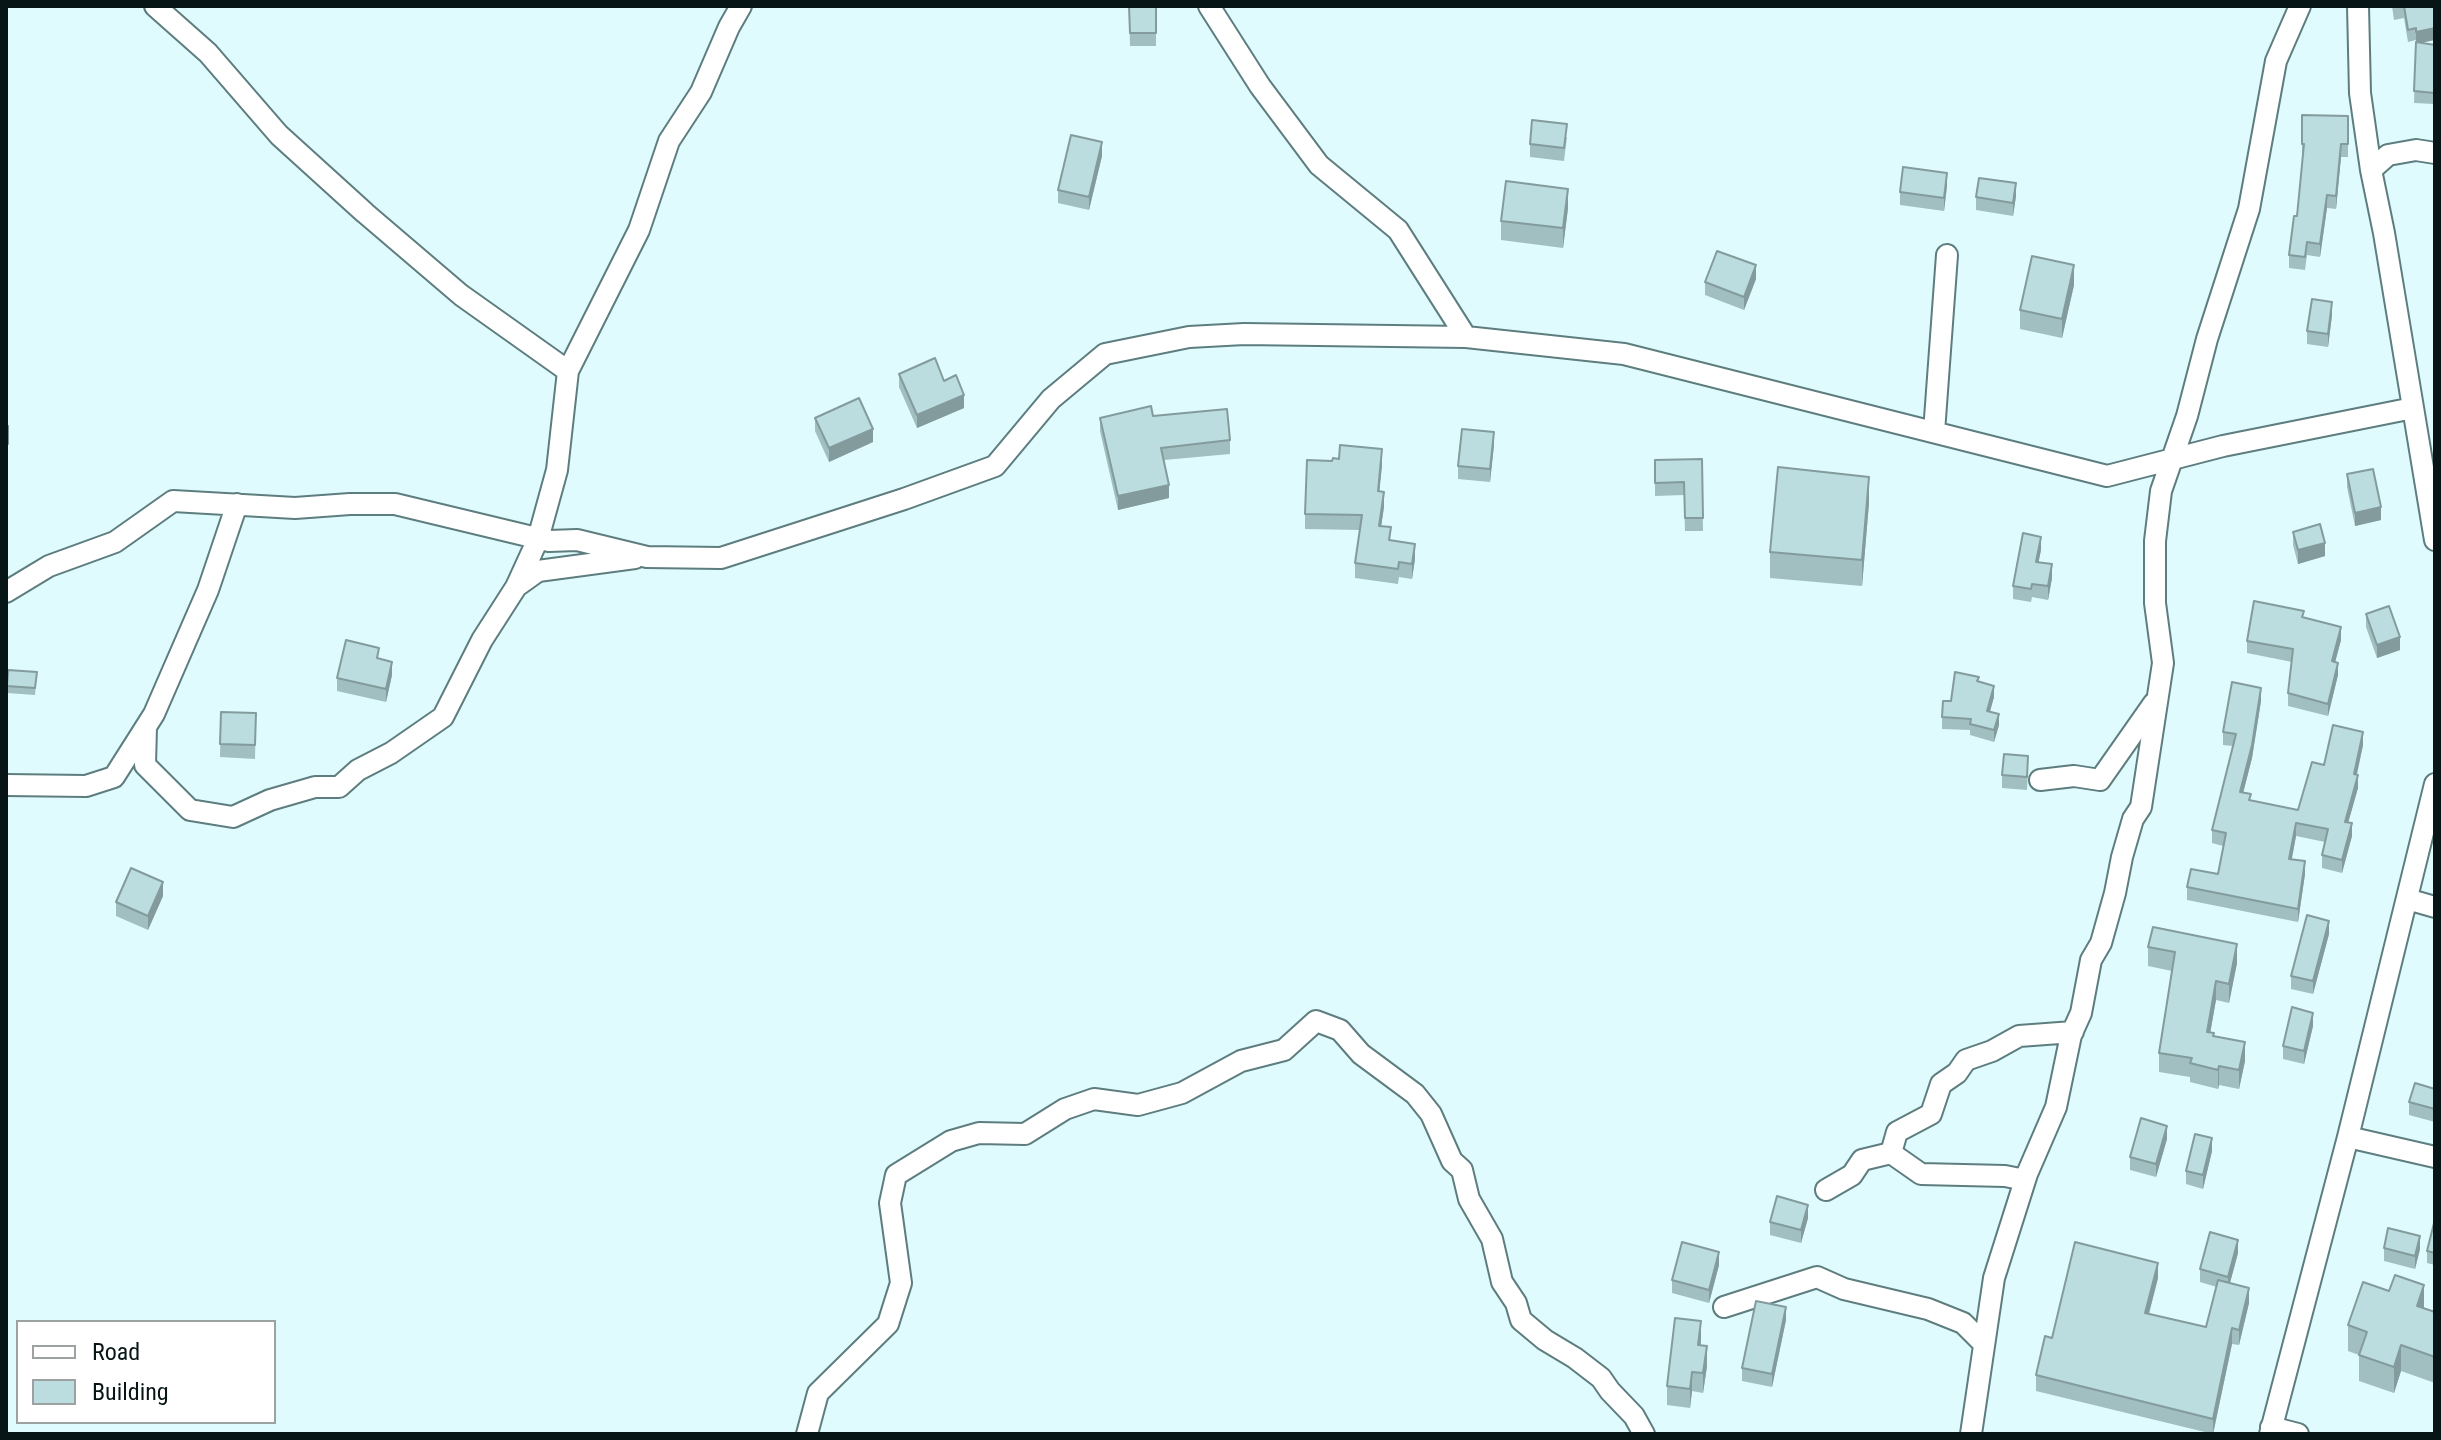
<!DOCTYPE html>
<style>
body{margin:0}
#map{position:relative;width:2441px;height:1440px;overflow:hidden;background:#e0fbfd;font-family:"Roboto Condensed",sans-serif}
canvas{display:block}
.frame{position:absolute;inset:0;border:8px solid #081516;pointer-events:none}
.legend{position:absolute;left:16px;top:1320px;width:260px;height:104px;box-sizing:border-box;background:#fff;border:2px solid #9ca1a2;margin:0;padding:10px 14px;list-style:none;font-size:24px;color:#081516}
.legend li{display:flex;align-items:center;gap:16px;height:40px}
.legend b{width:40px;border:2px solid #9ca1a2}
</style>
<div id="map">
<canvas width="2441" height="1440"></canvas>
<div class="frame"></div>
<ul class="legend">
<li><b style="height:10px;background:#fff"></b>Road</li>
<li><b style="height:22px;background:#bbdddf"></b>Building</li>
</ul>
</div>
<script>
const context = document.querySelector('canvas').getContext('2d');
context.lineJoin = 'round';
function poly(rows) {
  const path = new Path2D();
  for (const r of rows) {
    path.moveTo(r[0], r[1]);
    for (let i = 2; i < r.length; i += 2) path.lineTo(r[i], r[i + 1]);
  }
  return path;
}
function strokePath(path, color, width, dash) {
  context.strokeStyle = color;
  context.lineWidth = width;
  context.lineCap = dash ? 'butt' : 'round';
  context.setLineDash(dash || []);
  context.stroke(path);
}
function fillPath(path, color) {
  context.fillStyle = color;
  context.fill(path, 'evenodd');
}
const minor = poly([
 [1209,6,1260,86,1319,165,1398,230,1466,337],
 [2358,6,2360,93,2371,170],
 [2435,153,2416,150,2388,155,2371,170,2384,233,2435,540],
 [568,371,639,230,669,141,701,92,729,27,741,6],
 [1934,432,1947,255],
 [517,586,538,571,635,558],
 [6,592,49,566,115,542,173,501,295,508,350,504,395,504,549,541,577,540,647,557,721,558,904,499,995,466,1051,399,1105,354,1189,337,1244,334,1466,337,1624,354,2107,476,2223,446,2413,408],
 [146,727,145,765,190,810,233,817,270,800,315,787,339,787,358,770,391,753,443,717,482,640,516,587,538,539,557,470,568,371,461,295,365,213,279,135,208,53,155,6],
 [2040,780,2074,776,2100,780,2154,703],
 [6,785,86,786,114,777,154,714,208,590,237,504],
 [2407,899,2435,907],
 [2348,1137,2435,1157],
 [1891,1153,1897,1132,1931,1114,1941,1084,1957,1073,1966,1060,1992,1051,2019,1036,2073,1032],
 [1826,1190,1852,1175,1862,1160,1891,1153,1921,1174,2005,1176,2025,1180],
 [1724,1307,1817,1277,1844,1289,1928,1309,1963,1323,1984,1344],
 [2271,1427,2298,1434],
 [807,1434,818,1393,888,1324,901,1283,890,1203,896,1175,951,1141,979,1133,1025,1134,1065,1109,1094,1099,1138,1105,1182,1093,1241,1061,1284,1050,1316,1021,1340,1030,1361,1054,1415,1094,1431,1114,1452,1161,1462,1170,1469,1199,1492,1239,1502,1282,1516,1303,1521,1320,1545,1340,1575,1358,1601,1378,1610,1391,1634,1416,1644,1434],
 [1971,1434,1994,1278,2027,1174,2056,1107,2071,1035,2081,1013,2091,960,2101,943,2115,893,2122,857,2133,819,2141,807,2163,663,2155,603,2155,541,2161,491,2187,416,2207,339,2249,209,2276,61,2300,6],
 [2270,1434,2348,1137,2435,784]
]);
strokePath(minor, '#5d7d7f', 24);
strokePath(minor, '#fff', 20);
fillPath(poly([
 [1129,6,1156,6,1156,46,1130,46],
 [2392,6,2435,6,2422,43,2435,45,2435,104,2414,103,2416,40,2408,42,2404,18,2394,20],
 [2302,115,2348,116,2348,157,2341,157,2336,209,2327,208,2320,257,2307,255,2305,270,2289,268,2289,255,2297,216,2303,158,2302,158],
 [1567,137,1564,161,1530,157,1530,144],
 [1102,156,1089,210,1058,203,1058,190],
 [1947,186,1944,211,1900,205,1900,192],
 [2016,196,2013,216,1976,210,1976,197],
 [1568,208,1563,248,1501,240,1501,221],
 [1756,279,1744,310,1705,295,1705,282],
 [2074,285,2062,338,2020,329,2020,310],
 [2332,315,2328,347,2307,344,2307,331],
 [899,374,964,408,917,428,899,387],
 [1153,416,1230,440,1230,454,1164,460,1169,498,1118,510,1100,431,1100,418],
 [815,418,873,442,829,462,815,431],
 [6,425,8,426,8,458,6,458],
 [1494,445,1490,482,1458,479,1458,466],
 [1702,459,1703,531,1685,531,1684,495,1655,496,1655,460],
 [1382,465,1379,491,1384,507,1381,526,1391,540,1415,559,1412,579,1399,577,1398,584,1355,578,1355,563,1360,530,1305,529,1305,514],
 [2347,474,2381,520,2355,526,2347,487],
 [1869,503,1862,586,1770,578,1770,552],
 [2293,532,2325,556,2298,564,2293,545],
 [2041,550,2038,562,2052,578,2048,600,2032,597,2031,602,2013,599,2013,586],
 [2366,614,2400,650,2377,658,2366,627],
 [2341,640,2335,662,2338,675,2328,716,2288,706,2288,693,2292,662,2247,653,2247,641],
 [37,672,35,695,7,693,7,686],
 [392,675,386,702,337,691,337,678],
 [1979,681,1994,697,1990,711,1999,725,1994,742,1970,735,1970,730,1942,729,1942,717,1951,701],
 [2261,701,2252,758,2243,793,2251,801,2298,810,2324,765,2363,745,2357,774,2358,788,2348,822,2352,836,2342,873,2322,868,2322,855,2325,842,2296,836,2292,859,2305,874,2298,922,2187,900,2187,887,2218,874,2223,846,2212,843,2212,830,2233,746,2223,745,2223,732],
 [221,712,256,713,255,759,220,757],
 [2028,769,2027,790,2002,788,2002,775],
 [163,896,148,930,116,916,116,902],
 [2329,934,2313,994,2291,989,2291,976],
 [2148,947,2237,963,2229,1003,2216,1000,2210,1033,2245,1061,2239,1089,2219,1085,2218,1089,2190,1082,2190,1077,2159,1072,2159,1053,2172,971,2148,966],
 [2313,1026,2304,1064,2283,1059,2283,1046],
 [2435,1089,2435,1122,2409,1115,2409,1102],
 [2167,1139,2156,1177,2130,1170,2130,1157],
 [2212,1151,2203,1189,2186,1184,2186,1171],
 [1808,1218,1801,1243,1770,1235,1770,1222],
 [2435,1219,2435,1265,2427,1263,2427,1251],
 [2384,1248,2420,1249,2415,1269,2384,1261],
 [2238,1253,2230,1283,2249,1303,2239,1345,2232,1344,2213,1434,2036,1391,2036,1375,2052,1338,2158,1278,2149,1314,2206,1327,2217,1287,2200,1282,2200,1269],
 [1719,1265,1709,1303,1672,1293,1672,1280],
 [2424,1308,2435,1312,2435,1383,2401,1371,2394,1393,2359,1381,2359,1355,2348,1351,2348,1325],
 [1786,1320,1772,1387,1742,1381,1742,1368],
 [1701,1340,1701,1346,1707,1366,1703,1393,1692,1391,1690,1408,1667,1405,1667,1386]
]), '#a1bec0');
fillPath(poly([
 [2435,28,2435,40,2416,44,2416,32],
 [1102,142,1102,156,1089,210,1089,197],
 [2341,144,2341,157,2336,209,2336,196],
 [1947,173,1947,186,1944,211,1944,198],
 [2016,183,2016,196,2013,216,2013,203],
 [1568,189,1568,208,1563,248,1563,228],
 [2327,195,2327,208,2320,257,2320,244],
 [1756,265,1756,279,1744,310,1744,297],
 [2074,265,2074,285,2062,338,2062,319],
 [2332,302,2332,315,2328,347,2328,334],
 [964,395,964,408,917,428,917,415],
 [873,429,873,442,829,462,829,448],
 [1494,432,1494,445,1490,482,1490,469],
 [1382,449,1382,465,1378,506,1378,491],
 [1869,477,1869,503,1862,586,1862,560],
 [1169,485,1169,498,1118,510,1118,496],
 [1384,492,1384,507,1379,541,1379,526],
 [2381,507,2381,520,2355,526,2355,513],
 [2041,537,2041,550,2036,575,2036,562],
 [2325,543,2325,556,2298,564,2298,550],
 [1415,544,1415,559,1412,579,1412,564],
 [2052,564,2052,578,2048,600,2048,586],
 [2341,627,2341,640,2332,674,2332,661],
 [2400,637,2400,650,2377,658,2377,645],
 [392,662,392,675,386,702,386,689],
 [2338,663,2338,675,2328,716,2328,704],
 [1994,686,1994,697,1987,722,1987,711],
 [2261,688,2261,701,2252,758,2240,805,2240,792],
 [1999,714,1999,725,1994,742,1994,730],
 [2363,732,2363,745,2354,787,2354,774],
 [2358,775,2358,788,2345,834,2345,822],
 [2296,823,2296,836,2289,872,2289,859],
 [2352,823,2352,836,2342,873,2342,860],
 [2305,861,2305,874,2298,922,2298,909],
 [163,882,163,896,148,930,148,916],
 [2329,921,2329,934,2313,994,2313,981],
 [2237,944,2237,963,2229,1003,2229,984],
 [2216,981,2216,1000,2207,1051,2207,1032],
 [2313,1013,2313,1026,2304,1064,2304,1051],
 [2245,1042,2245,1061,2239,1089,2239,1070],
 [2219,1066,2219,1085,2218,1089,2218,1070],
 [2167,1126,2167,1139,2156,1177,2156,1164],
 [2212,1138,2212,1151,2203,1189,2203,1175],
 [1808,1205,1808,1218,1801,1243,1801,1230],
 [2420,1236,2420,1249,2415,1269,2415,1256],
 [2238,1240,2238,1253,2228,1290,2228,1277],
 [1719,1252,1719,1265,1709,1303,1709,1290],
 [2158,1263,2158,1278,2145,1328,2145,1313],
 [2424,1285,2424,1311,2417,1306],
 [2249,1288,2249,1303,2239,1345,2239,1330],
 [1786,1307,1786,1320,1772,1387,1772,1374],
 [1701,1321,1701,1340,1698,1365,1698,1345],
 [2232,1328,2232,1344,2213,1434,2213,1419],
 [2401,1345,2401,1371,2394,1393,2394,1367],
 [1707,1346,1707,1366,1703,1393,1703,1373],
 [1692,1372,1692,1391,1690,1408,1690,1389]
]), '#839b9c');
const building = poly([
 [1129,6,1156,6,1156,33,1130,33,1129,6],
 [2404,6,2435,6,2435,28,2416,32,2416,28,2408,30,2404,6],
 [2416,42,2435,45,2435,93,2414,91,2416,42],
 [2302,115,2348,116,2348,144,2341,144,2336,196,2327,195,2320,244,2307,242,2305,257,2289,255,2294,216,2297,216,2304,144,2302,144,2302,115],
 [1532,120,1567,124,1564,148,1530,144,1532,120],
 [1071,135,1102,142,1089,197,1058,190,1071,135],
 [1903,167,1947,173,1944,198,1900,192,1903,167],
 [1979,178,2016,183,2013,203,1976,197,1979,178],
 [1506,181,1568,189,1563,228,1501,221,1506,181],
 [1717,251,1756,265,1744,297,1705,282,1717,251],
 [2032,256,2074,265,2062,319,2020,310,2032,256],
 [2312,299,2332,302,2328,334,2307,331,2312,299],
 [935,358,944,381,956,375,964,395,917,415,899,374,935,358],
 [859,398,873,429,829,448,815,418,859,398],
 [1151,406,1153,416,1227,409,1230,440,1161,448,1169,485,1118,496,1100,418,1151,406],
 [6,425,8,426,8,444,6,444,6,425],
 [1462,429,1494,432,1490,469,1458,466,1462,429],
 [1340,445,1382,449,1378,491,1384,492,1379,526,1391,527,1389,540,1415,544,1412,564,1399,562,1398,569,1355,563,1362,515,1305,514,1307,460,1332,461,1333,458,1339,459,1340,445],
 [1702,459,1703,518,1685,518,1684,482,1655,483,1655,460,1702,459],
 [1778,467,1869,477,1862,560,1770,552,1778,467],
 [2373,469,2381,507,2355,513,2347,474,2373,469],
 [2320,524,2325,543,2298,550,2293,532,2320,524],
 [2023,533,2041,537,2036,562,2052,564,2048,586,2032,584,2031,589,2013,586,2023,533],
 [2254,601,2304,611,2302,617,2341,627,2332,661,2338,663,2328,704,2288,693,2293,649,2247,641,2254,601],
 [2389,606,2400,637,2377,645,2366,614,2389,606],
 [346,640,379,648,377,658,392,662,386,689,337,678,346,640],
 [8,670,37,672,35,688,7,686,8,670],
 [1955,672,1979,677,1977,681,1994,686,1987,711,1999,714,1994,730,1970,724,1971,719,1942,717,1943,701,1951,701,1955,672],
 [2232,682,2261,688,2252,745,2240,792,2251,794,2249,800,2298,810,2312,762,2324,765,2333,725,2363,732,2354,774,2358,775,2345,822,2352,823,2342,860,2322,855,2328,829,2296,823,2289,859,2305,861,2298,909,2187,887,2191,869,2218,874,2226,833,2212,830,2236,734,2223,732,2232,682],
 [221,712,256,713,255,745,220,744,221,712],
 [2004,754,2028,756,2027,777,2002,775,2004,754],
 [131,868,163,882,148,916,116,902,131,868],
 [2307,915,2329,921,2313,981,2291,976,2307,915],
 [2153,927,2237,944,2229,984,2216,981,2207,1032,2214,1033,2213,1036,2245,1042,2239,1070,2219,1066,2218,1070,2190,1063,2192,1058,2159,1053,2175,952,2148,947,2153,927],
 [2292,1007,2313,1013,2304,1051,2283,1046,2292,1007],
 [2415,1083,2435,1089,2435,1109,2409,1102,2415,1083],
 [2141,1118,2167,1126,2156,1164,2130,1157,2141,1118],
 [2195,1134,2212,1138,2203,1175,2186,1171,2195,1134],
 [1777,1196,1808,1205,1801,1230,1770,1222,1777,1196],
 [2435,1219,2435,1253,2427,1251,2435,1219],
 [2388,1228,2420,1236,2415,1256,2384,1248,2388,1228],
 [2210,1232,2238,1240,2228,1277,2200,1269,2210,1232],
 [1682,1242,1719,1252,1709,1290,1672,1280,1682,1242],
 [2075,1242,2158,1263,2145,1313,2206,1327,2218,1280,2249,1288,2239,1330,2232,1328,2213,1419,2036,1375,2045,1336,2052,1338,2075,1242],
 [2395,1275,2424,1285,2417,1306,2435,1312,2435,1357,2401,1345,2394,1367,2359,1355,2367,1332,2348,1325,2363,1282,2389,1291,2395,1275],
 [1756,1301,1786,1307,1772,1374,1742,1368,1756,1301],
 [1675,1318,1701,1321,1698,1345,1707,1346,1703,1373,1692,1372,1690,1389,1667,1386,1675,1318]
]);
fillPath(building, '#bbdddf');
strokePath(building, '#839b9c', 2);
</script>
